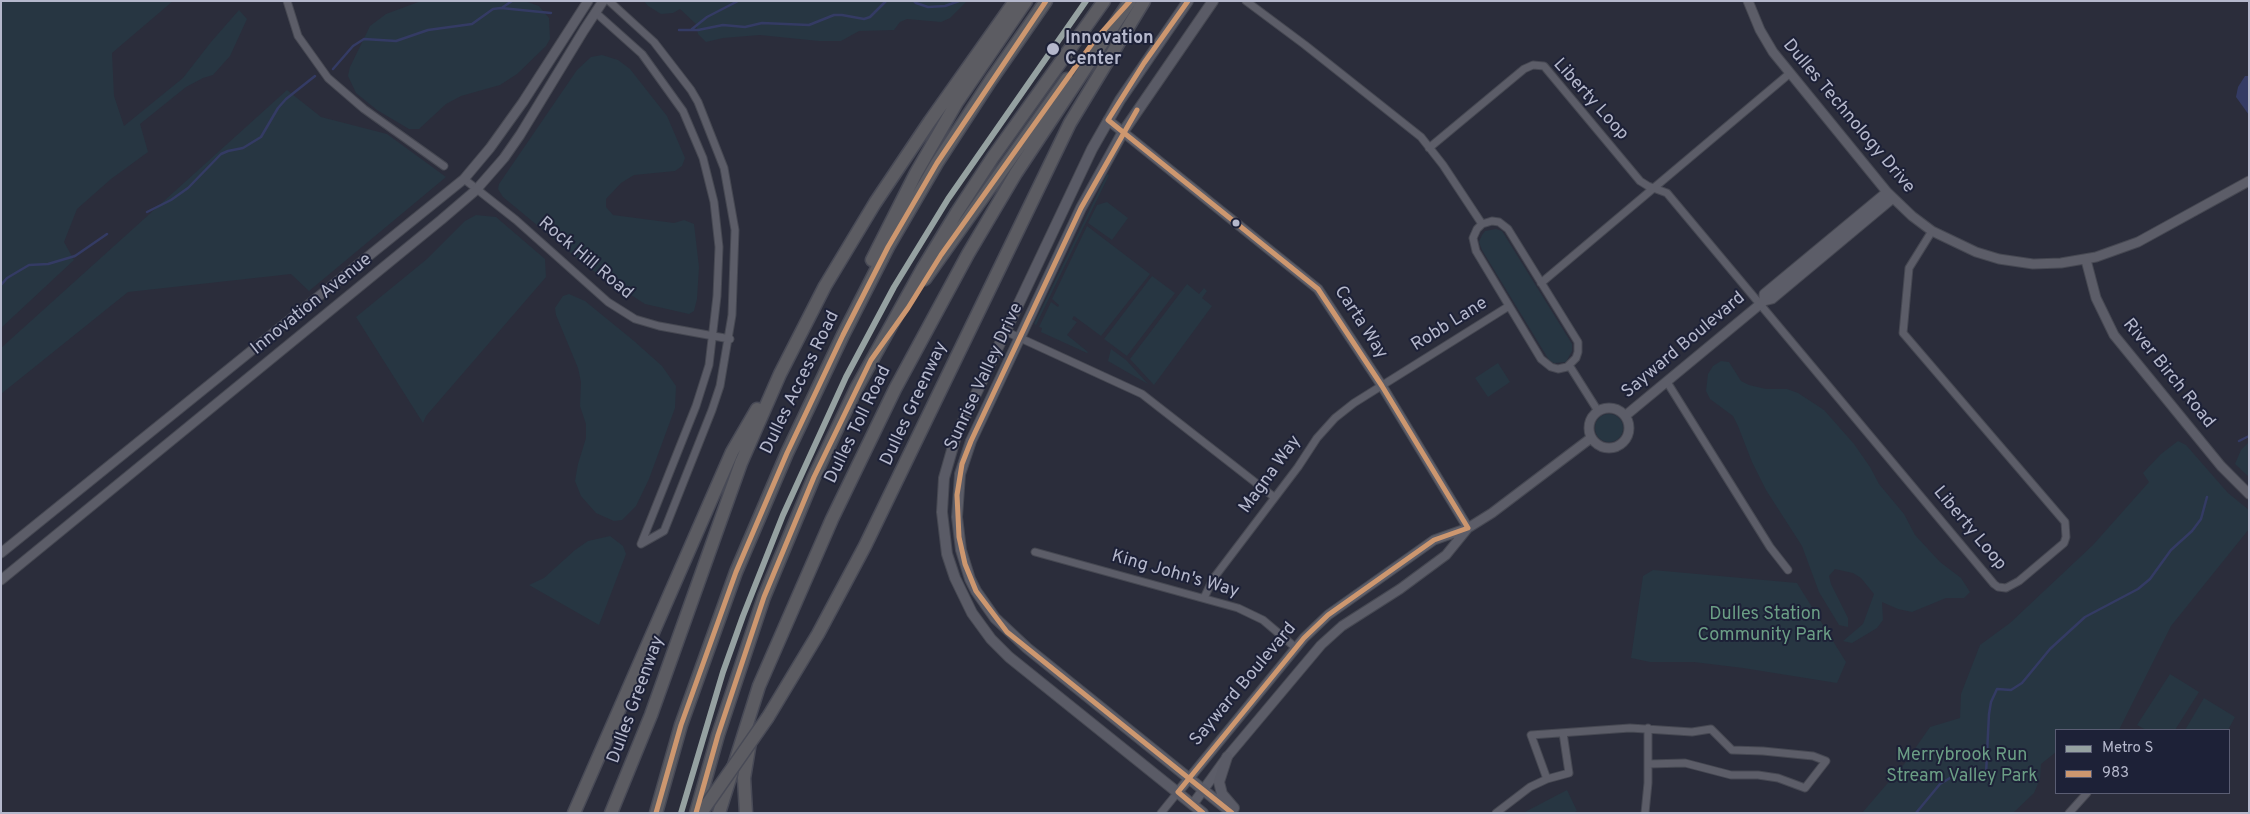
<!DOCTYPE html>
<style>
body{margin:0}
#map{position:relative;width:2250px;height:814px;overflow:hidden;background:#2b2d3b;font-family:Overpass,sans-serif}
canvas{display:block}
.frame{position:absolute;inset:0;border:2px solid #b5b8cc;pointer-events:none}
.legend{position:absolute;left:2055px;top:729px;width:175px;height:65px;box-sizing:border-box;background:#1d2137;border:1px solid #5a5d73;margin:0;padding:6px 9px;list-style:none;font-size:15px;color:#b5b8cc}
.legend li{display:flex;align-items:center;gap:10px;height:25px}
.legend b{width:25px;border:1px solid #5a5d73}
</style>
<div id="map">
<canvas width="2250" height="814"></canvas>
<div class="frame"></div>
<ul class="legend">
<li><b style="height:6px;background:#95a1a1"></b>Metro S</li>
<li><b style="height:6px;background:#cd976f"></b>983</li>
</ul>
</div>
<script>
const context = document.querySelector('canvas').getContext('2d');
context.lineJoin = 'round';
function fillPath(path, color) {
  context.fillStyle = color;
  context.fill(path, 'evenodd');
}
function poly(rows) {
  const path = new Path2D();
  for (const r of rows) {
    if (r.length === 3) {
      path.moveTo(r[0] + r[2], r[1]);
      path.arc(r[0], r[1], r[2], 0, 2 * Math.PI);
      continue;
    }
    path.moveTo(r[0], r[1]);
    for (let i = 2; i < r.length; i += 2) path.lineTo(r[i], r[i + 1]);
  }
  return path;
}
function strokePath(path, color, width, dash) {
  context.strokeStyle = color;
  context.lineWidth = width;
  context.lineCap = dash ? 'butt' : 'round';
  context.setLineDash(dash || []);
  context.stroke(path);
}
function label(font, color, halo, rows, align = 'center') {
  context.font = font + ' Overpass,sans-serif';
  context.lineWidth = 4;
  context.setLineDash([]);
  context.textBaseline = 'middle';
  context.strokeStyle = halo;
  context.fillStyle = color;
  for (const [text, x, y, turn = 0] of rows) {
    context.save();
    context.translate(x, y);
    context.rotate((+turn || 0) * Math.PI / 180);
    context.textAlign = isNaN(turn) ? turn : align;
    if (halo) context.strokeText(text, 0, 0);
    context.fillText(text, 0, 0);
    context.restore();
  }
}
fillPath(poly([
 [1,1,173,1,112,53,114,96,124,126,183,78,211,42,239,10,247,19,230,56,213,75,203,78,186,87,140,124,148,152,111,179,77,209,64,242,74,260,1,328],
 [421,1,525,1,539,6,549,18,550,39,546,46,517,74,500,85,461,96,446,104,419,129,409,129,377,110,356,93,348,76,350,67,370,26,386,14],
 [644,1,967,1,950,18,941,22,907,19,900,22,894,30,859,31,841,41,819,41,760,35,723,38,706,42,698,34,696,24,680,9,673,13,661,14,648,6],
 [602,55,618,60,630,69,667,116,685,158,682,166,675,171,634,175,621,183,606,199,606,207,613,215,674,223,684,220,694,224,699,267,697,299,694,311,689,314,645,304,589,268,503,197,498,189,499,184,577,70,591,57],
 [287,90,321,117,387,134,446,177,309,291,291,274,128,292,1,394,1,348],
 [1107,174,1109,175,1036,325,1034,324],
 [1107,202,1128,218,1112,240,1088,223,1097,205],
 [476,215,496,217,545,259,546,277,426,416,423,423,356,317,427,259,465,221],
 [1087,226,1150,274,1101,336,1074,316,1072,319,1077,322,1067,335,1088,352,1087,353,1041,332,1042,328,1039,327,1051,302,1058,307,1059,305,1052,299],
 [1496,229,1502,231,1572,344,1572,351,1566,362,1554,363,1549,360,1482,250,1479,242,1482,235,1485,231],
 [1152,276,1175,293,1127,356,1104,339],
 [1187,284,1199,294,1204,288,1207,291,1202,298,1212,306,1154,385,1130,359],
 [569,294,585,301,634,341,662,366,676,386,675,408,649,479,636,506,622,520,614,521,596,513,581,496,575,481,578,464,586,438,586,424,580,406,581,382,578,368,556,315,555,308,563,296],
 [1111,349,1126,360,1148,384,1108,361],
 [1721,361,1729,362,1741,381,1749,385,1766,389,1787,389,1798,393,1824,410,1854,444,1870,467,1879,484,1904,514,1915,535,1940,562,1961,578,1970,592,1964,598,1946,598,1912,612,1898,609,1882,602,1883,620,1877,628,1852,643,1843,641,1863,624,1874,594,1861,578,1853,573,1835,569,1829,576,1831,584,1848,618,1848,627,1839,625,1819,592,1802,546,1766,490,1752,462,1738,426,1733,416,1710,399,1706,391,1708,374,1713,366],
 [1498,363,1510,382,1488,397,1475,378],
 [1609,428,14],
 [2178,441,2186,445,2228,493,2249,510,2249,529,2171,626,2119,730,2056,730,2056,752,2041,764,2040,779,2034,793,2013,813,1862,813,1905,763,1930,727,1960,718,1961,694,1980,645,2010,623,2093,545,2149,482,2143,473,2161,454],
 [2249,442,2249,477,2235,464,2241,450],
 [610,536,623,546,626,554,599,625,529,585,544,578,575,550,588,541],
 [1653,570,1797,583,1846,662,1837,683,1743,668,1694,662,1650,662,1631,658,1643,576],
 [2170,674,2199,692,2175,730,2146,730,2137,725],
 [2204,698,2235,717,2228,730,2185,730],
 [1567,790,1577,811,1573,813,1523,813]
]), '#273642');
fillPath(poly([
 [2245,76,2249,76,2249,115,2236,97,2238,87]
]), '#343b64');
strokePath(poly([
 [914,1,916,3,928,7,945,6,959,1],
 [503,7,512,1],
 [692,29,707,17,738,1],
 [679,30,698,30,723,25,745,27,762,23,809,25,834,15,842,15,864,19,870,17,886,1],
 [333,69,353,46,364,39,396,41,428,30,472,24,493,9,501,8,551,13],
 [147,212,171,200,188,188,221,154,228,151,243,148,261,137,278,108,286,99,315,76],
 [1,285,7,278,29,265,48,264,75,256,107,234],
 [2239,441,2249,436],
 [1916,813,1940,784,1955,775,1971,776,1979,780,1986,774,1989,714,1991,702,1997,689,2011,690,2022,683,2050,649,2085,617,2138,589,2150,579,2171,550,2192,531,2201,519,2207,497]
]), '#343b64', 2.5);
const minor = poly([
 [287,1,298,36,328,78,364,109,444,166],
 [609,1,654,42,691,90,698,102,724,168,735,230,732,315,720,386,712,410,664,531,641,544],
 [1246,1,1305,45,1421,137,1443,165,1482,224],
 [595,12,642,54,683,111,703,158,714,202,719,247,717,296,709,365,696,406,641,544],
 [1429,148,1524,69,1533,65,1544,66,1640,181,1648,186,1667,193,1994,584,1998,587,2006,588,2019,581,2064,543,2066,537,2065,522,1903,333,1909,268,1932,231],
 [464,179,516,220,608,302,635,319,659,326,730,339],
 [1492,221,1499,222,1508,229,1578,342,1578,352,1576,358,1567,367,1558,369,1551,367,1541,359,1476,251,1473,238,1477,229,1482,224,1492,221],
 [1541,283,1789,74],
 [1005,331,1142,394,1274,497],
 [1569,365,1598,411],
 [1667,382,1770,547,1788,570],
 [1035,552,1238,608,1263,620,1296,648],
 [1204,598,1213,579,1298,467,1317,438,1335,418,1354,403,1509,306],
 [1547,779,1531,735,1630,728,1692,732,1711,729,1732,750,1763,751,1813,756,1826,761,1805,788,1778,778,1758,775,1731,775,1685,763,1648,764],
 [1161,813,1178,792],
 [1496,813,1530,787,1547,779,1569,773,1563,733],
 [1645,813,1648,783,1648,728],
 [2069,813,2087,793]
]);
const tertiary = poly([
 [1748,1,1760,30,1773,52,1887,192,1912,216,1932,231,1976,252,1999,259,2033,264,2061,263,2096,257,2138,242,2249,181],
 [1108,120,1318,289,1382,386,1468,528],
 [2086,260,2096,298,2114,335,2221,466,2249,494],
 [1764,301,1764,294,1887,192],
 [1609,428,20],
 [1625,416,1764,301,1772,299,1893,198],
 [1,553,464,179,490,148,523,102,588,1],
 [1,580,441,220,476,190,504,158,520,135,584,30,603,1],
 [1178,792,1304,638,1328,615,1434,540,1468,528,1492,513,1591,438],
 [1193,804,1227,757,1321,645,1342,626,1400,589,1446,555,1468,528]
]);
const secondary = poly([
 [1188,1,1120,100,1092,149,956,436,944,478,942,512,947,554,955,578,972,613,991,639,1009,657,1203,813],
 [1213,1,1123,132,1081,208,971,441,960,474,957,517,961,550,970,579,976,591,995,618,1027,648,1232,813],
 [1227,757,1219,782,1222,794,1234,808]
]);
const motorway = poly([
 [872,260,916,173,957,102,1026,1],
 [925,279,1067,79],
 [768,717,818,634,865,546,1070,123,1144,1],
 [574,813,732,452,757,409],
 [611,813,651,715,741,463,780,374,825,286,875,203,930,121,1015,1],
 [656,813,681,725,736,572,787,453,843,335,888,247,937,163,991,80,1046,1],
 [696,813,718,735,764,597,814,477,856,389,923,268,957,212,993,157,1104,1],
 [719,813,759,686,832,519,895,389,968,254,1016,173,1130,1],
 [746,813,744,778,750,742]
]);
strokePath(minor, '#464852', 9);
strokePath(tertiary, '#464852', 11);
strokePath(secondary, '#464852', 12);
strokePath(motorway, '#484a56', 15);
strokePath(minor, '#5c5d68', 7);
strokePath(tertiary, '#5c5d68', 9);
strokePath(secondary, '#5a5b66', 10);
strokePath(motorway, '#5c5c62', 12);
const motorwayBridge = poly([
 [701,813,768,717]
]);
strokePath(motorwayBridge, '#484a56', 15, []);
strokePath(motorwayBridge, '#5c5c62', 12);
strokePath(poly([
 [1188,1,1144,63,1108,120,1318,289,1382,386,1468,528,1434,540,1328,615,1304,638,1178,792,1203,813],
 [1137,110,1081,208,971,441,962,464,957,495,959,537,965,564,976,591,1007,632,1232,813],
 [656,813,681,725,736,572,787,453,843,335,888,247,937,163,1046,1],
 [696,813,718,735,764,597,814,477,871,360,908,308,941,255,1094,41,1130,1]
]), '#cd976f', 5);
strokePath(poly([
 [681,813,723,672,743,616,783,515,846,377,894,287,948,199,1086,1]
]), '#95a1a1', 6);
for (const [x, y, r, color] of [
 [1053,49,7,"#b5b8cc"],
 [1236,223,4.5,"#b5b8cc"]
]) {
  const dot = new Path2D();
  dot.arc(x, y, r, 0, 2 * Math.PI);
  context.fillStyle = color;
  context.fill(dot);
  strokePath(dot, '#1d2137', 2);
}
label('bold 18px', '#b5b8cc', '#1d2137', [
 ["Innovation",1065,39],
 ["Center",1065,60]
], 'left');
label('18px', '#b5b8cc', '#1d2137', [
 ["Liberty Loop",1590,100,48],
 ["Dulles Technology Drive",1848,117,50],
 ["Rock Hill Road",585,259,40],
 ["Innovation Avenue",312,305,-39],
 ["Carta Way",1360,323,57],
 ["Robb Lane",1450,325,-32],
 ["Sayward Boulevard",1684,346,-40],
 ["River Birch Road",2168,374,51],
 ["Sunrise Valley Drive",985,377,-65],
 ["Dulles Access Road",801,383,-64],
 ["Dulles Greenway",915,404,-65],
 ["Dulles Toll Road",859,425,-64],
 ["Magna Way",1271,475,-54],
 ["Liberty Loop",1969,529,50],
 ["King John's Way",1175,575,16],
 ["Sayward Boulevard",1244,685,-50],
 ["Dulles Greenway",637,700,-70]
]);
label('18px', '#6b9e85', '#1d2137', [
 ["Dulles Station",1765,615],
 ["Community Park",1765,636],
 ["Merrybrook Run",1962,756],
 ["Stream Valley Park",1962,777]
]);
</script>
